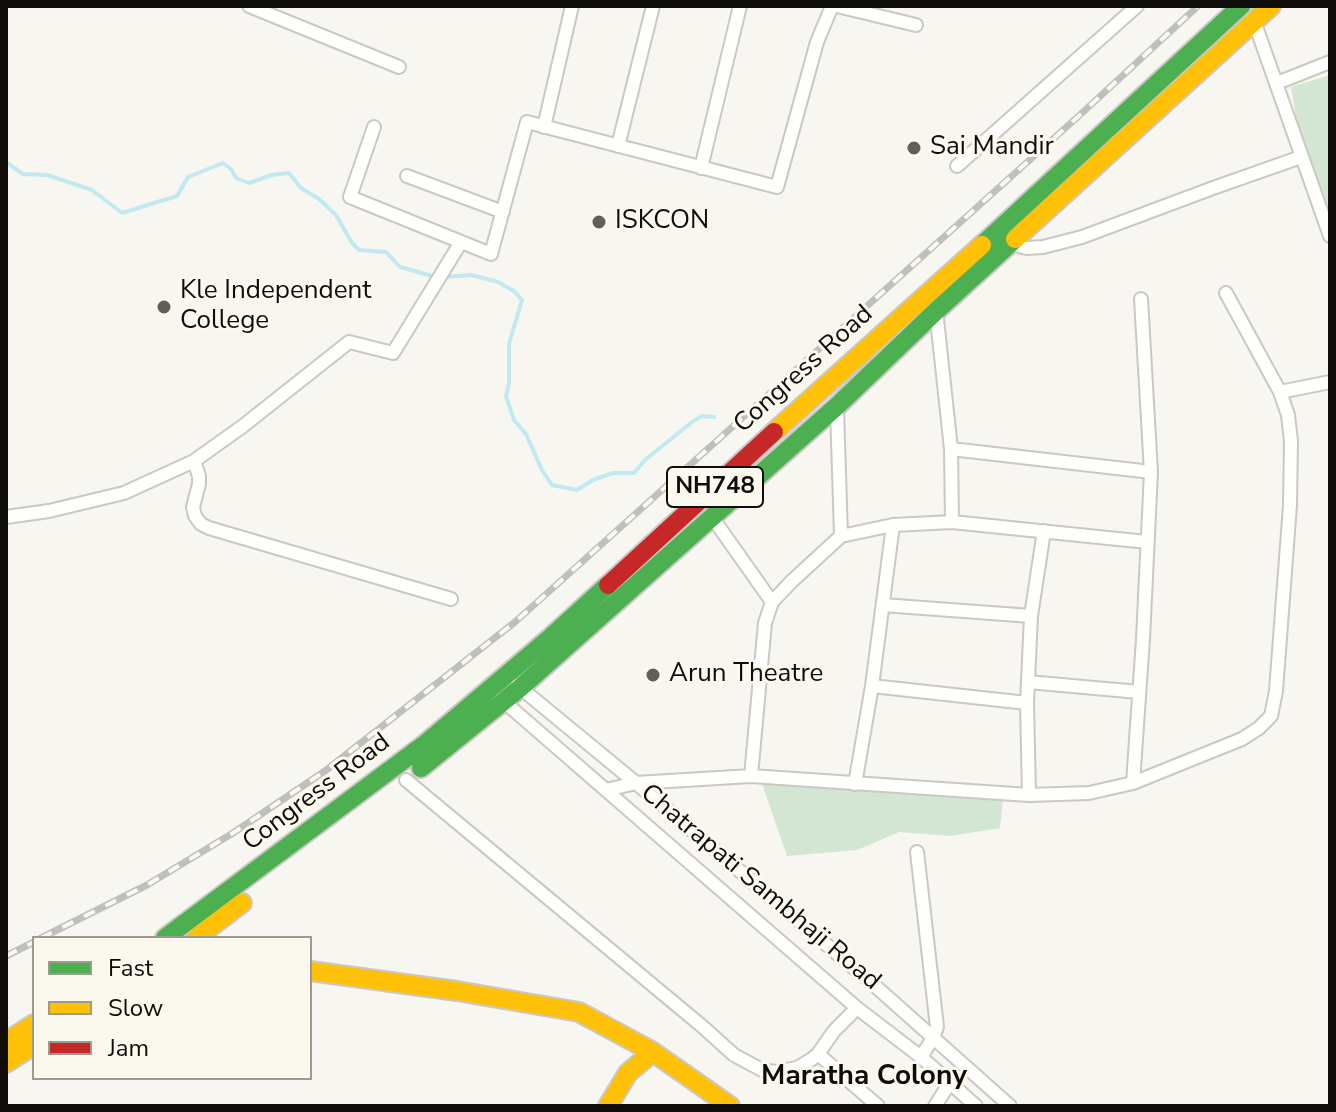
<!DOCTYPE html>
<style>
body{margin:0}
#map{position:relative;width:1336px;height:1112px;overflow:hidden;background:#f8f6f0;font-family:"Nunito Sans",sans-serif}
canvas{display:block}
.frame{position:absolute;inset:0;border:8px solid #0f0d0a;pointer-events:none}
.legend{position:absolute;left:32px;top:936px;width:280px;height:144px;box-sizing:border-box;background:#fbf8ed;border:2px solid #9d9a92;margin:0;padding:10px 14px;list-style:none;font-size:24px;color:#0f0d0a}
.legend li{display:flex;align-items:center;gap:16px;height:40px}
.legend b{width:40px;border:2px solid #9d9a92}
</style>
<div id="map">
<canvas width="1336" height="1112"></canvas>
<div class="frame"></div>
<ul class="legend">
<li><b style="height:10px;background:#4caf50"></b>Fast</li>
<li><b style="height:10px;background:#ffc107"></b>Slow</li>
<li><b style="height:10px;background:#c62828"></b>Jam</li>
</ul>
</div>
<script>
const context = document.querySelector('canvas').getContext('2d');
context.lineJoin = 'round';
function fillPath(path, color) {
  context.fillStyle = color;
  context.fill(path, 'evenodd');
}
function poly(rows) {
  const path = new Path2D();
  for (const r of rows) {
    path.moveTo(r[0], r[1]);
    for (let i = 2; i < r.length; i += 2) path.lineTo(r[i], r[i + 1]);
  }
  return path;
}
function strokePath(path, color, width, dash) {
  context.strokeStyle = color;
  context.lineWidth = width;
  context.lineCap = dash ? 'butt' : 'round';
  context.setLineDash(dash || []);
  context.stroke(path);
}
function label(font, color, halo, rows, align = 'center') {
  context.font = font + ' "Nunito Sans",sans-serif';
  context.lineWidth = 6;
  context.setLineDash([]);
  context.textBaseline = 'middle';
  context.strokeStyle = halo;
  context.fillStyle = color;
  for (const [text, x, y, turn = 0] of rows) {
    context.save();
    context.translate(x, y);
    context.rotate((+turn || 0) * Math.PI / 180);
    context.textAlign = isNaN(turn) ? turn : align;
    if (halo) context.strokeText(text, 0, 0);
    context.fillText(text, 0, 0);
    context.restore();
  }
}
fillPath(poly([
 [1330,75,1330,209,1304,165,1291,87],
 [762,784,1003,799,1000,828,951,836,899,832,857,850,787,856]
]), '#d3e6d4');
strokePath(poly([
 [6,162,23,174,47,175,92,190,122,213,177,196,188,177,223,163,231,169,236,178,249,183,272,175,289,173,301,188,319,199,336,215,352,243,359,250,386,252,400,267,436,277],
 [445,277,471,275,498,282,514,291,522,300,509,344,509,383,506,396,514,420,526,434,542,470,552,485,577,490,593,480,613,473,634,473,645,460,692,422,702,416,714,417]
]), '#c1e9f2', 4);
const street = poly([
 [249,6,399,67],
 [837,6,916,25],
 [1254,21,1330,236],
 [1277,83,1330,62],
 [374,127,350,197,491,254,527,122,777,187,817,42,832,6],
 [544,127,572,6],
 [618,146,653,6],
 [957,166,1137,6],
 [701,168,740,6],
 [407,176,503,212],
 [1010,244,1027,248,1043,247,1082,237,1213,188,1301,157],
 [1141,299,1151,472],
 [936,310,951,449,952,522],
 [1280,392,1330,382],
 [837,409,841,536],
 [951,449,1151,472,1143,639,1133,783],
 [194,461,199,476,199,484,193,507,195,516,201,524,209,528,451,599],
 [6,517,49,511,124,493,194,461,243,426,349,342,393,353,461,242],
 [712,517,772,602],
 [883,605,1031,616],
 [1028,682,1139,692],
 [517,685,636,783,874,985,1010,1106],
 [872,686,1027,703],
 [501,699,857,1008,921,1057,976,1106],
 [751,776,1029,795,1089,793,1133,783,1242,739,1259,728,1271,716,1276,691,1290,505,1291,441,1288,415,1280,392,1226,293],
 [406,780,703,1027,734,1055,762,1070,776,1072,797,1068,812,1059,818,1054,834,1031,857,1008],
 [855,784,872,686,893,525],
 [606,790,636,783,751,776,765,623,772,602,792,581,841,536,893,525,952,522,1147,542],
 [1029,795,1027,703,1031,616,1044,531],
 [917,852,937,1027,933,1038,921,1057],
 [818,1054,878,1106],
 [935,1106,949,1084]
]);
const fast = poly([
 [982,245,1241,6],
 [421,768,520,688,837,406,936,311,1015,239],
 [165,938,425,744,551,637,608,585]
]);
const slow = poly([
 [1015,239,1271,6],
 [774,432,982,245],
 [196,938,242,903],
 [310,971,457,991,579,1012,653,1052,730,1106],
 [6,1042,34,1024],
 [6,1063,34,1045],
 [608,1106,628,1073,653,1052]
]);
const jam = poly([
 [608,585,774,432]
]);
strokePath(street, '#cac8c4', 16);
strokePath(fast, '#cac8c4', 22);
strokePath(slow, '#cac8c4', 22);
strokePath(jam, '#cac8c4', 22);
strokePath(street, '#fefefd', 12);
strokePath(fast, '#4caf50', 18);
strokePath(slow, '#ffc107', 18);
strokePath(jam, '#c62828', 18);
const rail = poly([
 [41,938,147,885,233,833,325,771,515,622,1082,113,1198,6],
 [6,956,34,942]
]);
strokePath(rail, '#bfbfbd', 7);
strokePath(rail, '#fbf8ed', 4, [12]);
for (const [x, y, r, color] of [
 [914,148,8,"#615f5a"],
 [599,222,8,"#615f5a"],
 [164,307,8,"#615f5a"],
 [653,675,8,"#615f5a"]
]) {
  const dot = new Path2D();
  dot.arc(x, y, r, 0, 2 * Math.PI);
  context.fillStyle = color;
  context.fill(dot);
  strokePath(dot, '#fbf8ed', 3);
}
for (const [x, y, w] of [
 [715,487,96]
]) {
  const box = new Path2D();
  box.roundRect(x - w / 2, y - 20, w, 40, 6);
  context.fillStyle = '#fbf8ed';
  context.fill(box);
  strokePath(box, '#0f0d0a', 2);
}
label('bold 24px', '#0f0d0a', null, [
 ["NH748",715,487]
]);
label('26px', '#0f0d0a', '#fbf8ed', [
 ["Sai Mandir",930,148],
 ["ISKCON",615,222],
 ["Kle Independent",180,292],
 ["College",180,322],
 ["Arun Theatre",669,675]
], 'left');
label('26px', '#0f0d0a', '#fbf8ed', [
 ["Congress Road",804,370,-42],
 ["Congress Road",317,793,-37],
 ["Chatrapati Sambhaji Road",760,888,40]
]);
label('bold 28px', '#0f0d0a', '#fbf8ed', [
 ["Maratha Colony",864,1077]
]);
</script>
